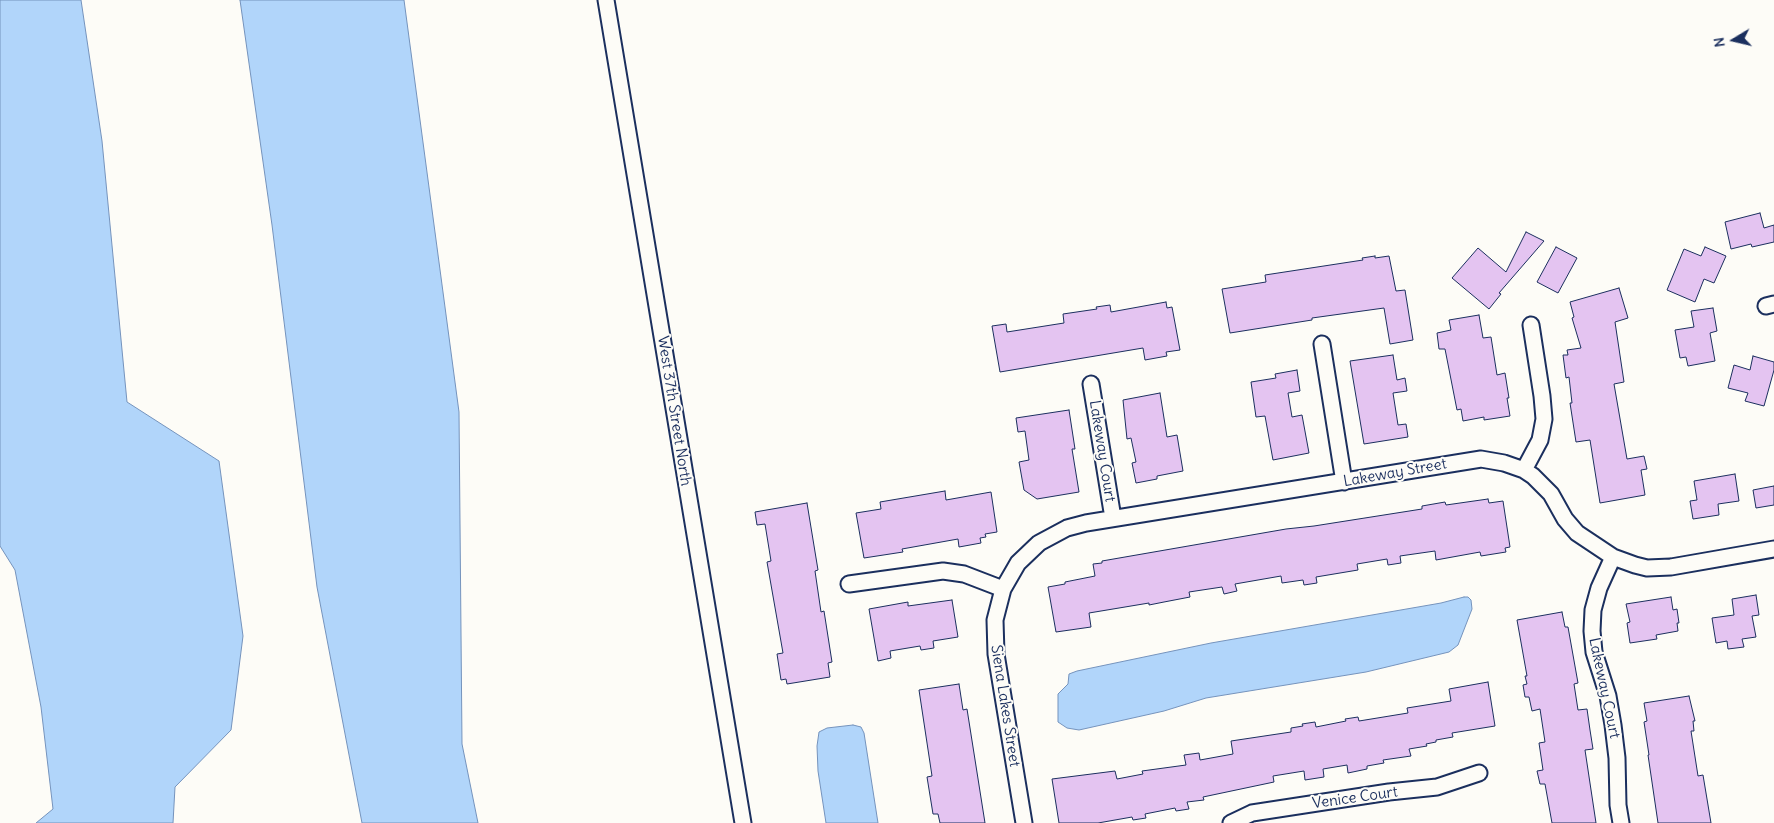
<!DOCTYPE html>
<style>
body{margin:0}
#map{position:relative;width:1774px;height:823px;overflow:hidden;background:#fdfcf7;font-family:Delius,sans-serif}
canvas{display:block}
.north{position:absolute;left:1709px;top:15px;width:50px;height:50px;-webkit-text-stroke:4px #fdfcf7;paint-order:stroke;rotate:261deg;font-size:14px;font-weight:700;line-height:20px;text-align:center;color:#1b2f5e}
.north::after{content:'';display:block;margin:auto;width:18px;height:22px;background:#1b2f5e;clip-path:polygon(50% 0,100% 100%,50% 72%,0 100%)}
</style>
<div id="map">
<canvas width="1774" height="823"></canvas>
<div class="north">N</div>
</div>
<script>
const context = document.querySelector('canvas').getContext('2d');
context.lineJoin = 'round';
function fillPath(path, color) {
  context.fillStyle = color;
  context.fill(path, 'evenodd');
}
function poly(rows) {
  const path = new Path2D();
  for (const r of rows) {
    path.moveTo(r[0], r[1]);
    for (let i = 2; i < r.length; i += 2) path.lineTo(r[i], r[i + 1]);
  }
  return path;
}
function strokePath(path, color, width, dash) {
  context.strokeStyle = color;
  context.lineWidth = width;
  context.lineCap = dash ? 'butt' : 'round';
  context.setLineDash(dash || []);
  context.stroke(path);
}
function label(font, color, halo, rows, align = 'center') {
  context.font = font + ' Delius,sans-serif';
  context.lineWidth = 4;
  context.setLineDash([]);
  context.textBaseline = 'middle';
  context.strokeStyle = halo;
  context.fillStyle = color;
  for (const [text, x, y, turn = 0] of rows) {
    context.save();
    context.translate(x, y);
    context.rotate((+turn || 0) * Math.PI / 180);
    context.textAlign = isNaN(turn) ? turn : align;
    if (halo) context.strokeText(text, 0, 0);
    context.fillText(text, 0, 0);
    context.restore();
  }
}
const water = poly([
 [0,0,81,0,102,141,127,402,219,461,243,636,231,730,175,787,173,823,36,823,53,809,41,707,15,570,0,546,0,0],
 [240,0,404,0,459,412,462,744,478,823,362,823,317,587,272,225,240,0],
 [1464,597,1468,597,1471,600,1472,609,1458,645,1449,652,1366,672,1206,698,1164,711,1079,730,1067,728,1058,722,1058,694,1068,684,1069,674,1077,671,1211,643,1441,603,1464,597],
 [853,725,861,727,864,733,878,823,826,823,818,771,817,746,819,732,827,728,853,725]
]);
fillPath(water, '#b1d5fa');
strokePath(water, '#7593bc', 1);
const building = poly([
 [1760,213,1764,228,1774,225,1774,242,1752,247,1751,244,1731,249,1725,222,1760,213],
 [1526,232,1544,241,1499,293,1501,294,1489,309,1452,278,1478,248,1506,272,1526,232],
 [1556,247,1577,258,1558,293,1537,282,1556,247],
 [1705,247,1726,256,1714,283,1704,279,1695,302,1667,290,1684,249,1701,256,1705,247],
 [1375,256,1375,258,1389,256,1396,291,1405,290,1413,340,1390,344,1384,308,1312,318,1312,320,1230,333,1222,289,1266,282,1265,275,1363,260,1362,258,1375,256],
 [1619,288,1628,318,1615,322,1624,382,1614,384,1627,459,1644,456,1647,469,1641,470,1645,495,1600,503,1590,440,1576,442,1570,403,1572,403,1569,377,1566,378,1563,355,1568,355,1567,350,1581,348,1572,318,1574,317,1570,302,1619,288],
 [1166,302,1167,308,1172,307,1180,350,1166,352,1167,356,1145,360,1143,348,1000,372,992,326,1006,324,1007,332,1064,323,1063,314,1097,309,1096,307,1110,305,1111,312,1166,302],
 [1713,308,1717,331,1710,333,1715,361,1688,366,1686,357,1680,358,1675,330,1694,327,1691,311,1713,308],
 [1479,315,1483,338,1491,337,1497,375,1505,373,1509,398,1507,398,1510,416,1484,420,1484,417,1463,421,1461,409,1457,410,1445,349,1439,349,1437,333,1451,330,1449,320,1479,315],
 [1393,355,1397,380,1405,378,1407,391,1393,393,1398,425,1406,424,1408,437,1364,444,1350,361,1393,355],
 [1753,356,1774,362,1774,370,1764,406,1745,401,1748,393,1728,388,1734,365,1750,370,1753,356],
 [1297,370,1300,391,1288,393,1292,417,1302,415,1309,453,1273,460,1265,416,1256,417,1251,382,1276,378,1275,374,1297,370],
 [1160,393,1167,437,1177,435,1183,471,1157,476,1157,479,1136,483,1132,463,1136,462,1131,438,1127,439,1123,400,1160,393],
 [1069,410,1075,449,1072,449,1079,492,1037,499,1024,490,1019,462,1029,460,1025,431,1018,432,1016,418,1069,410],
 [1735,474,1739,501,1718,504,1719,515,1693,519,1690,501,1697,500,1694,481,1735,474],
 [1774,486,1774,505,1756,508,1753,490,1774,486],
 [945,491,946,500,991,492,997,532,985,534,986,537,980,538,981,543,959,547,958,539,902,549,903,552,864,558,856,513,881,509,880,502,945,491],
 [1488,499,1489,503,1503,501,1510,547,1505,548,1506,552,1481,556,1480,552,1436,560,1435,551,1400,556,1401,563,1388,565,1387,559,1357,564,1358,570,1316,577,1317,583,1304,585,1303,580,1282,583,1281,576,1235,584,1237,591,1224,594,1222,587,1189,592,1190,597,1164,602,1149,605,1149,603,1089,613,1091,627,1056,632,1048,587,1065,584,1065,582,1095,576,1093,564,1102,563,1102,561,1286,529,1314,526,1422,509,1422,506,1445,502,1446,505,1488,499],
 [807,503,818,570,815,571,821,612,824,611,832,662,828,663,830,677,787,684,786,679,781,680,777,654,783,653,767,562,771,561,765,524,757,525,755,512,807,503],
 [1756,595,1759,615,1752,616,1756,637,1742,639,1744,647,1728,649,1727,641,1716,643,1712,618,1734,615,1732,599,1756,595],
 [1671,597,1673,610,1677,609,1679,623,1677,623,1678,631,1656,635,1657,639,1630,643,1627,623,1630,622,1626,604,1671,597],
 [952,600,958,637,933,641,934,648,921,650,920,646,890,651,891,658,878,661,869,609,908,602,908,606,952,600],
 [1562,612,1565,627,1568,627,1578,683,1574,684,1578,710,1587,709,1590,730,1593,749,1585,750,1596,823,1552,823,1545,784,1540,784,1537,771,1543,770,1539,743,1545,742,1540,709,1532,711,1529,697,1525,697,1523,685,1527,684,1525,676,1527,676,1517,620,1562,612],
 [1488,682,1495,726,1452,733,1453,737,1436,740,1436,742,1426,744,1427,746,1409,749,1411,756,1383,760,1384,763,1367,766,1367,769,1348,773,1347,765,1323,769,1324,777,1305,780,1304,771,1273,776,1274,782,1203,797,1204,800,1187,802,1189,809,1176,811,1175,808,1145,814,1146,818,1133,820,1132,817,1098,823,1059,823,1052,779,1115,771,1117,779,1143,774,1142,771,1186,765,1184,755,1199,753,1200,760,1233,754,1231,741,1291,732,1291,728,1303,726,1302,724,1315,722,1316,727,1346,721,1345,719,1358,717,1359,721,1408,713,1407,708,1451,701,1449,689,1488,682],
 [959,684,963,710,967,709,985,823,940,823,938,814,933,814,927,777,932,776,919,690,959,684],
 [1689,696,1695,721,1693,721,1694,731,1691,731,1698,776,1703,775,1711,823,1658,823,1648,755,1649,755,1644,722,1647,721,1644,703,1689,696]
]);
fillPath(building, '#e4c4f1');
strokePath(building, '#1b2f5e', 1);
const minor = poly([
 [606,0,743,823],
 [1766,306,1774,304],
 [1322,344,1344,482],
 [1091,384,1113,518],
 [1524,470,1540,440,1544,419,1542,396,1531,325],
 [1613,557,1599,588,1593,610,1592,631,1594,652,1608,696,1613,725,1617,758,1618,805,1621,823],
 [849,584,943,571,964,574,1003,589],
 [1024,823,996,654,995,620,1003,589,1018,563,1039,543,1067,528,1086,523,1481,459,1504,463,1524,470,1533,476,1551,494,1565,519,1577,533,1613,557,1635,565,1647,568,1671,567,1774,549],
 [1231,823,1252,813,1389,792,1437,787,1479,773]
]);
strokePath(minor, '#1b2f5e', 19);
strokePath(minor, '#fdfcf7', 15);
label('15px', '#1b2f5e', '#fdfcf7', [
 ["West 37th Street North",674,411,81],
 ["Lakeway Court",1102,451,81],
 ["Lakeway Street",1395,473,-10],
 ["Lakeway Court",1604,688,78],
 ["Siena Lakes Street",1005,706,81],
 ["Venice Court",1355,798,-8]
]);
</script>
